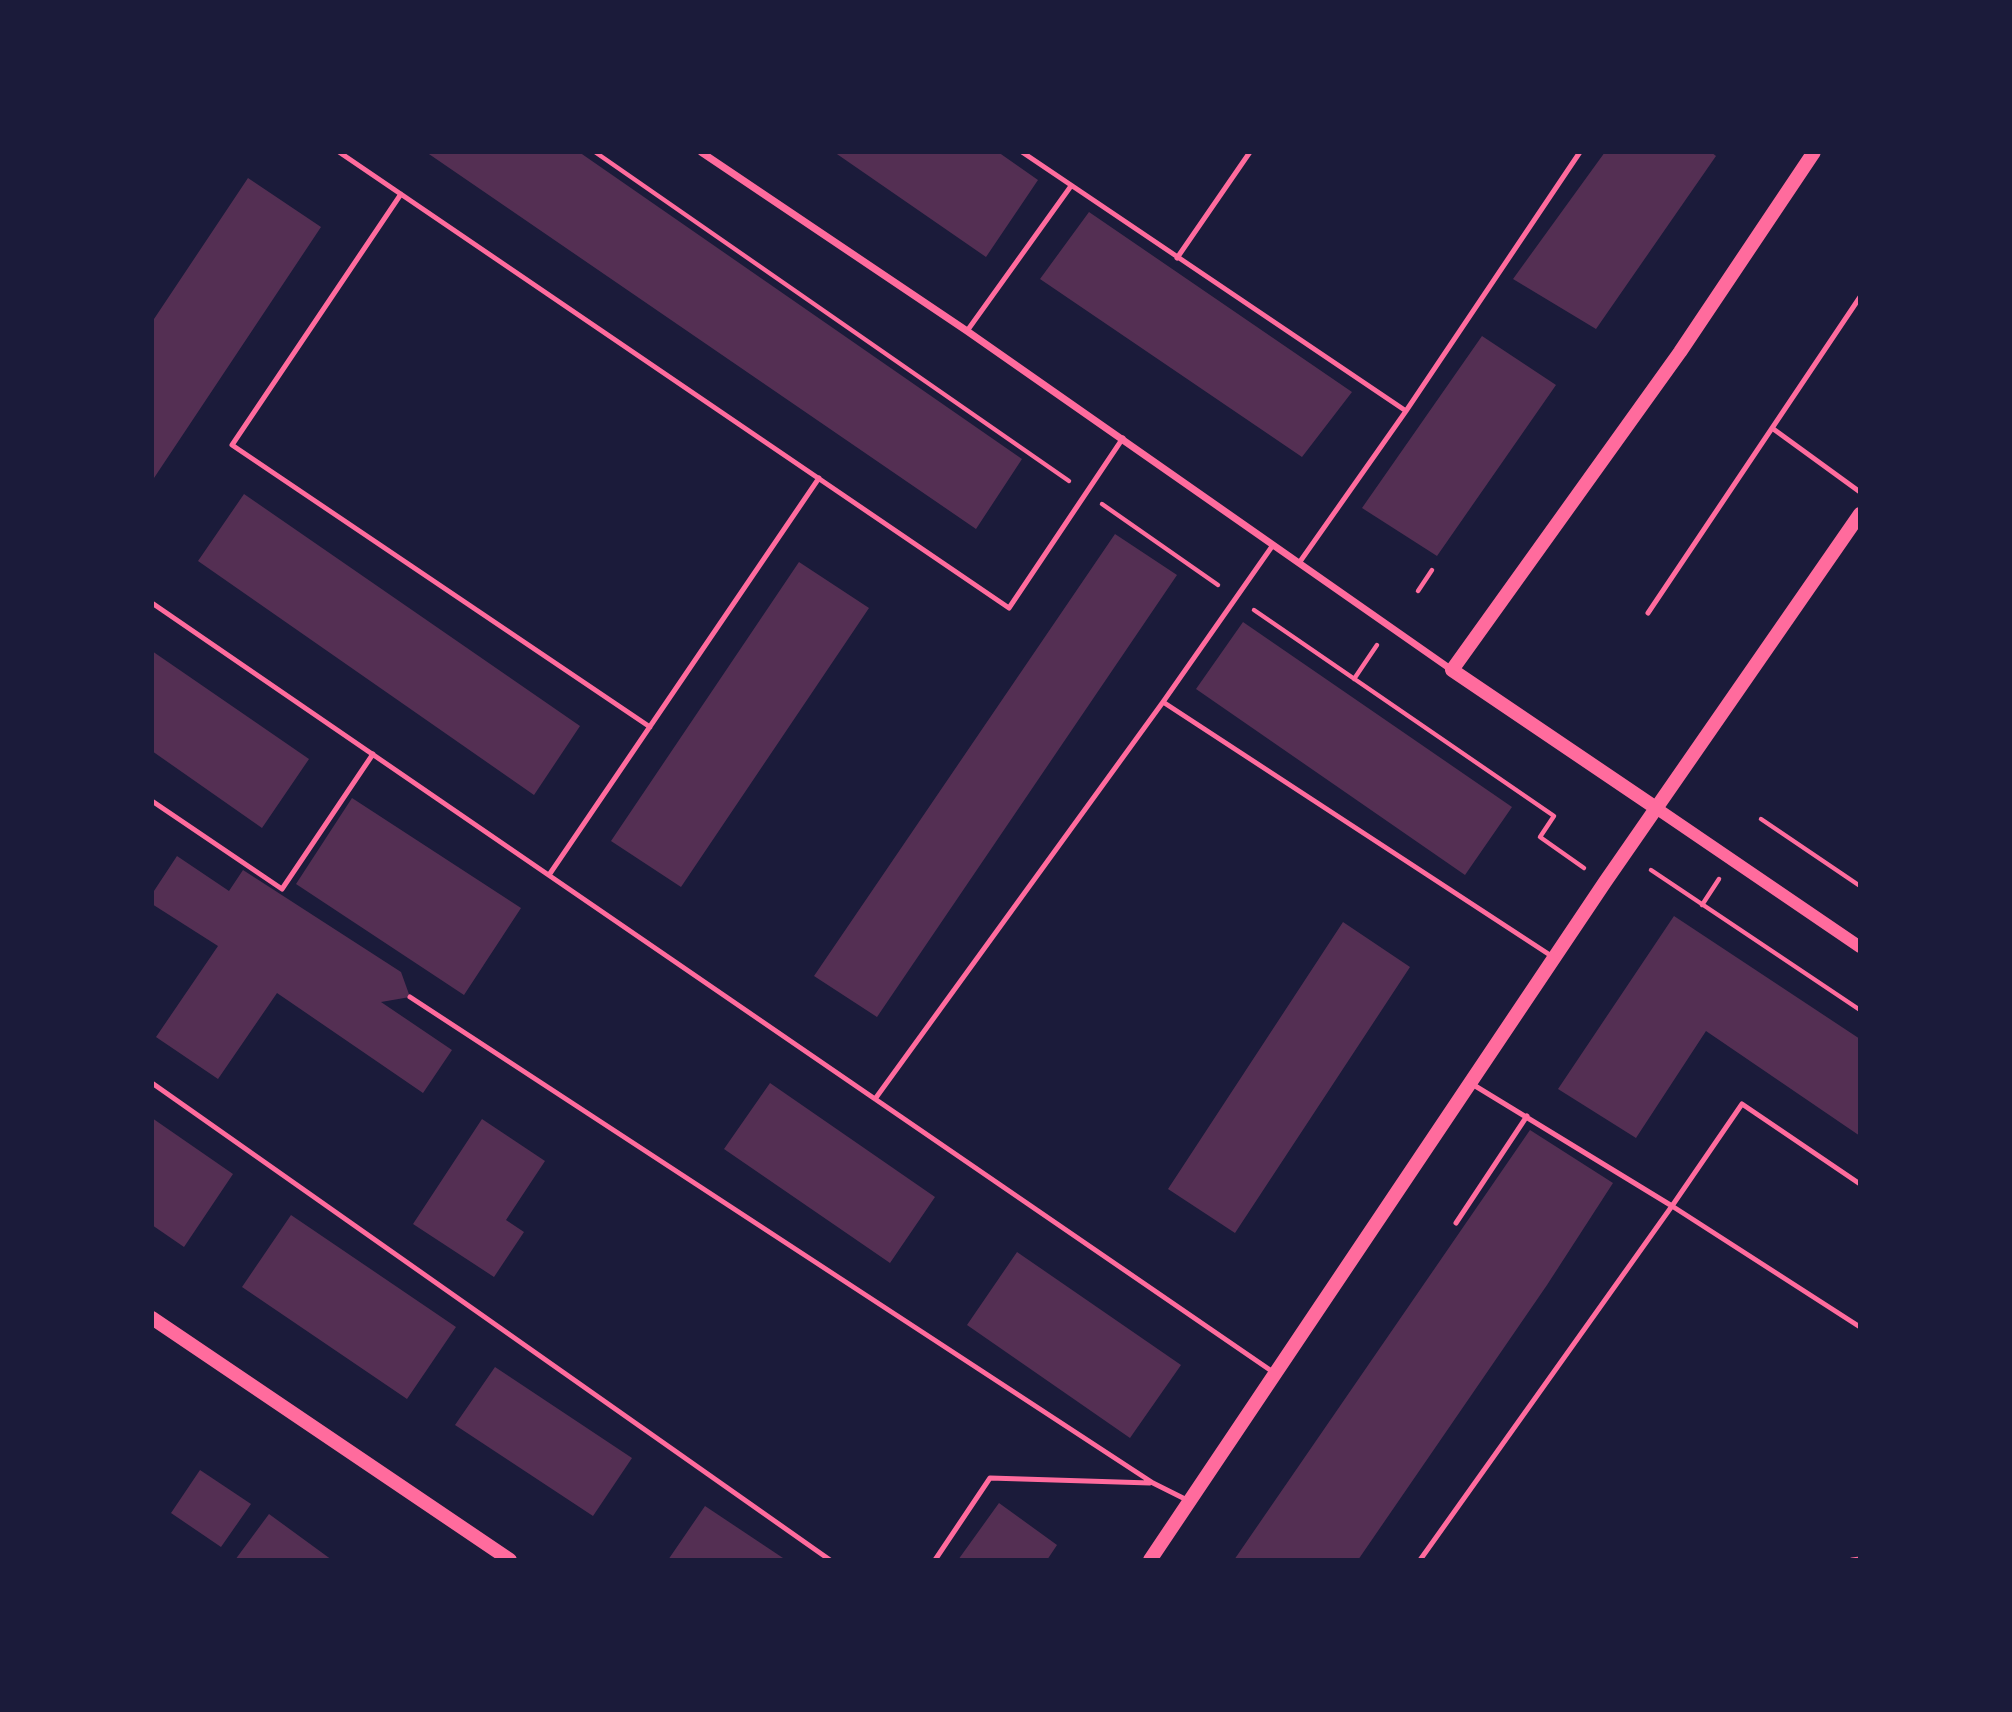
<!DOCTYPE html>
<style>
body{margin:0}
#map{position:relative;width:2012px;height:1712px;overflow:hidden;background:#1b1b3a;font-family:"Fira Sans Condensed",sans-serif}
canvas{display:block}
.frame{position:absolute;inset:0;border:154px solid #1b1b3a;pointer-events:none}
</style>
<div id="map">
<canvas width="2012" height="1712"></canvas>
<div class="frame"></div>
</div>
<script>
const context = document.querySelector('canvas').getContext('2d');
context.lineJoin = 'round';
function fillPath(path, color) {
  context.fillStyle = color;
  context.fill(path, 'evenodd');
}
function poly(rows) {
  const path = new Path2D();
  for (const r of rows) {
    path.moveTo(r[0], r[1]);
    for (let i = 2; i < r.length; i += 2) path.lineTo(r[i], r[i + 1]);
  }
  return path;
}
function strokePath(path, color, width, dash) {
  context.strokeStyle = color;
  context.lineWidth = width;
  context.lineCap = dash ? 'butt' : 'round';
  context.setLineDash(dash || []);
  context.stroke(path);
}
fillPath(poly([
 [426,152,579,152,1022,459,976,529],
 [834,152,998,152,1038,180,986,257],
 [1605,152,1711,152,1716,156,1596,329,1513,279],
 [248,178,321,227,152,481,152,322],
 [1089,212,1352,392,1302,457,1040,279],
 [1482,336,1556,385,1437,556,1362,508],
 [244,494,580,726,534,795,198,561],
 [1115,534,1177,575,877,1017,814,976],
 [799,562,869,608,681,887,611,841],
 [1243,622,1512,807,1465,875,1196,689],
 [152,651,309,759,262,828,152,751],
 [352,798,521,908,464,995,296,884],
 [177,856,229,891,243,870,401,972,410,997,381,1002,452,1050,423,1093,277,993,218,1079,156,1037,218,946,152,904,152,894],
 [1674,916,1860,1039,1860,1136,1706,1031,1636,1138,1558,1089],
 [1343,922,1410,967,1235,1233,1168,1189],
 [770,1083,935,1197,890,1263,724,1149],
 [152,1118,233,1174,184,1247,152,1225],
 [482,1119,545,1161,506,1220,524,1232,494,1277,413,1224],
 [1530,1130,1613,1183,1547,1285,1358,1560,1234,1560],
 [291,1215,456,1327,407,1399,242,1287],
 [1017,1252,1181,1365,1130,1438,967,1325],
 [495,1367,632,1458,593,1516,455,1425],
 [200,1470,251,1504,221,1547,171,1513],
 [999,1503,1057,1545,1047,1560,958,1560],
 [705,1506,786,1560,668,1560],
 [269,1514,332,1560,235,1560]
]), '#542f53');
strokePath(poly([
 [595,152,1069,481],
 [1102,504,1218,585],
 [1418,591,1432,570],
 [1254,610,1554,816,1540,837,1584,868],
 [1354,679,1377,645],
 [1761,819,1860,886],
 [1651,870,1860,1010],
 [1702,905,1719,879]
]), '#ff6b9d', 4.5);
strokePath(poly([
 [339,152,1009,608,1123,438],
 [1022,152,1406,411],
 [401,194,232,445,650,727],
 [1177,258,1250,152],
 [967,331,1071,186],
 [1772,428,1860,492],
 [1299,563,1406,411,1580,152],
 [152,603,1273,1372],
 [1648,613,1860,297],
 [1163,702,1553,957],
 [152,801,282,889,373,754],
 [549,875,819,478],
 [410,997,1153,1483,1187,1500],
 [152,1083,830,1560],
 [1472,1084,1672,1206,1860,1327],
 [875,1099,1163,702,1273,545],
 [1456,1223,1527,1116],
 [935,1560,990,1478,1150,1483],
 [1420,1560,1672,1206,1742,1104,1860,1184],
 [1852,1560,1860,1559]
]), '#ff6b9d', 5);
strokePath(poly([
 [701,152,967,331,1452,670]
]), '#ff6b9d', 7);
strokePath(poly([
 [1656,808,1860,947]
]), '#ff6b9d', 12);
strokePath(poly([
 [1656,808,1452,670,1680,352,1814,152],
 [152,1318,510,1560],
 [1150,1560,1605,882,1860,514]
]), '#ff6b9d', 14);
</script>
